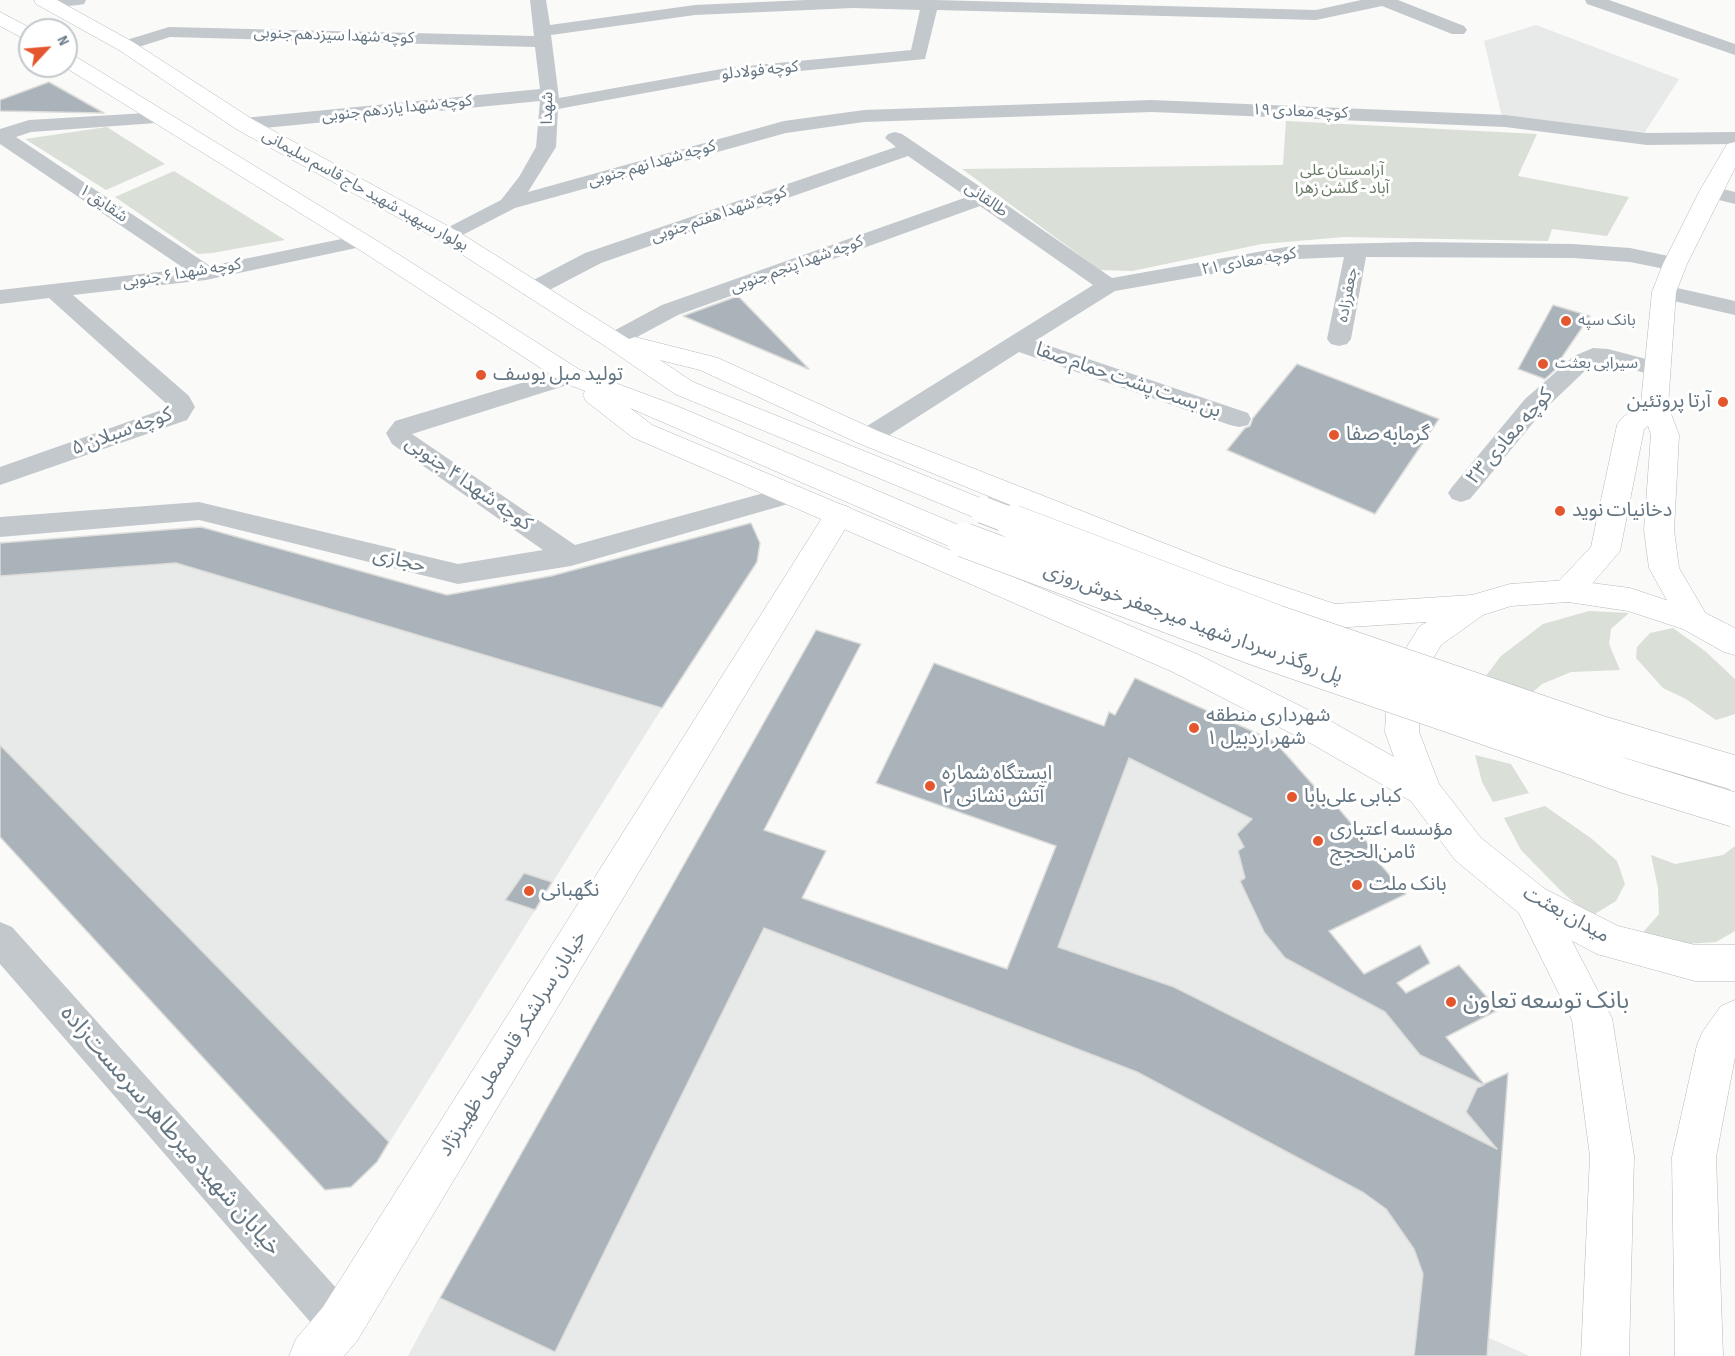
<!DOCTYPE html>
<meta charset="utf-8">
<style>
body{margin:0}
#map{position:relative;width:1735px;height:1356px;overflow:hidden;background:#fafaf8;font-family:"Sofia Sans Condensed",sans-serif}
canvas{display:block}
.north{position:absolute;left:18px;top:18px;width:60px;height:60px;box-sizing:border-box;background:#fff;border:2px solid #c1c8cd;border-radius:50%;rotate:64deg;font-size:16px;font-weight:700;line-height:24px;text-align:center;color:#657683}
.north::after{content:'';display:block;margin:auto;width:21px;height:27px;background:#e4572e;clip-path:polygon(50% 0,100% 100%,50% 72%,0 100%)}
</style>
<div id="map">
<canvas width="1735" height="1356"></canvas>
<div class="north">N</div>
</div>
<script>
const context = document.querySelector('canvas').getContext('2d');
context.lineJoin = 'round';
function fillPath(path, color) {
  context.fillStyle = color;
  context.fill(path, 'evenodd');
}
function poly(rows) {
  const path = new Path2D();
  for (const r of rows) {
    path.moveTo(r[0], r[1]);
    for (let i = 2; i < r.length; i += 2) path.lineTo(r[i], r[i + 1]);
  }
  return path;
}
function strokePath(path, color, width, dash) {
  context.strokeStyle = color;
  context.lineWidth = width;
  context.lineCap = dash ? 'butt' : 'round';
  context.setLineDash(dash || []);
  context.stroke(path);
}
function label(font, color, halo, rows, align = 'center') {
  context.font = font + ' "Sofia Sans Condensed","Noto Sans Arabic",sans-serif';
  context.lineWidth = 6;
  context.setLineDash([]);
  context.textBaseline = 'middle';
  context.strokeStyle = halo;
  context.fillStyle = color;
  for (const [text, x, y, turn = 0] of rows) {
    context.save();
    context.translate(x, y);
    context.rotate((+turn || 0) * Math.PI / 180);
    context.textAlign = isNaN(turn) ? turn : align;
    if (halo) context.strokeText(text, 0, 0);
    context.fillText(text, 0, 0);
    context.restore();
  }
}
fillPath(poly([
 [1536,25,1679,79,1645,132,1502,117,1484,41],
 [751,523,760,542,757,562,662,708,377,1162,351,1187,325,1190,0,837,0,543,201,527,447,595,551,576],
 [1109,712,1232,769,1279,747,1290,757,1299,768,1253,788,1309,876,1347,923,1329,932,1363,974,1382,964,1442,1039,1484,1084,1508,1073,1489,1338,1530,1356,408,1356,439,1298,501,1326,740,875,1007,969]
]), '#e8e9e9');
fillPath(poly([
 [1286,121,1537,134,1518,176,1629,197,1607,236,1552,229,1548,241,1344,237,1262,244,1132,271,1100,270,962,169,1283,165],
 [107,127,165,164,106,190,25,139],
 [174,171,285,240,212,253,198,254,115,197],
 [1589,611,1629,613,1611,629,1609,644,1620,670,1571,672,1542,684,1533,692,1485,677,1501,656,1543,624],
 [1673,628,1705,651,1735,679,1735,714,1716,720,1686,699,1663,688,1636,658,1637,647,1650,633],
 [1475,755,1511,764,1529,793,1493,802,1482,782],
 [1545,806,1592,839,1617,861,1625,884,1616,901,1590,917,1561,891,1521,850,1504,818],
 [1735,846,1735,931,1716,942,1671,945,1638,938,1659,914,1658,888,1651,855,1675,864,1723,855]
]), '#dadfd7');
const building = poly([
 [49,82,104,113,0,111,0,100,49,82],
 [738,296,809,369,808,369,683,316,738,296],
 [1553,305,1590,316,1562,357,1566,360,1545,379,1518,369,1553,305],
 [1297,364,1439,419,1375,514,1227,450,1245,428,1250,426,1253,418,1297,364],
 [751,523,760,543,757,562,662,708,176,563,0,576,0,543,201,527,447,595,551,576,751,523],
 [816,630,861,644,764,830,826,851,802,898,1007,969,1056,846,876,783,934,663,1104,726,1109,712,1115,715,1135,678,1274,741,1331,805,1334,803,1371,847,1367,849,1406,894,1329,931,1364,974,1420,945,1430,963,1397,983,1406,993,1459,965,1498,1010,1446,1037,1484,1084,1508,1073,1487,1356,1414,1356,1423,1274,1414,1249,1386,1209,1364,1193,1137,1072,764,928,555,1352,440,1298,816,630],
 [1129,758,1252,819,1237,834,1244,847,1238,851,1245,878,1240,881,1264,932,1285,958,1385,1012,1420,1055,1484,1085,1477,1088,1466,1112,1497,1149,1174,987,1058,947,1129,758],
 [0,745,389,1142,377,1162,351,1187,325,1190,0,837,0,745],
 [524,873,552,882,535,910,505,900,524,873]
]);
fillPath(building, '#aab3b9');
strokePath(building, '#dcdcda', 1.5);
const secondary = poly([
 [1735,142,1735,168,1687,264,1676,292,1668,406,1679,435,1674,530,1679,568,1710,621,1705,629,1694,633,1683,629,1649,568,1644,530,1651,435,1648,426,1644,429,1620,551,1579,599,1568,602,1557,599,1552,591,1557,583,1591,547,1617,425,1621,419,1641,403,1652,292,1663,264,1699,192,1724,149,1727,144,1735,142],
 [839,504,849,507,854,514,357,1341,344,1356,289,1356,296,1339,323,1307,829,507,839,504],
 [1532,884,1545,889,1612,1018,1634,1156,1629,1356,1581,1356,1590,1156,1572,1020,1513,901,1519,889,1532,884],
 [1735,1000,1735,1057,1716,1157,1723,1356,1675,1356,1672,1157,1697,1045,1703,1031,1721,1006,1735,1000]
]);
const primary = poly([
 [34,0,57,0,133,42,252,119,457,231,629,339,635,337,718,358,878,431,1222,566,1335,604,1472,595,1510,584,1568,580,1630,588,1705,613,1735,628,1735,655,1724,652,1683,629,1628,611,1568,602,1511,606,1483,615,1441,645,1421,679,1419,732,1439,784,1481,838,1545,889,1618,926,1695,945,1735,945,1735,981,1695,981,1597,954,1519,913,1455,860,1411,801,1310,743,1173,672,632,437,586,401,583,395,585,391,562,382,363,252,63,66,66,66,66,53,73,55,379,242,580,370,672,404,975,532,979,540,975,548,964,551,953,548,630,408,652,425,1197,654,1334,723,1394,757,1385,732,1388,678,1419,627,1427,622,1334,628,1323,624,1200,582,858,443,700,370,660,360,693,382,993,503,998,510,993,517,983,520,973,517,675,394,605,346,441,241,236,129,119,50,36,4,34,0],
 [0,12,34,30,30,30,30,42,0,26,0,12]
]);
strokePath(secondary, '#b3babf', 1);
strokePath(primary, '#b5babe', 1);
fillPath(poly([
 [43,0,86,0,84,4,78,5,49,8,43,7,41,3,43,0],
 [530,0,546,0,550,25,695,5,806,0,934,0,1316,10,1361,0,1398,0,1464,26,1467,30,1464,34,1452,34,1382,6,1316,20,937,10,925,59,727,78,558,109,556,147,528,192,784,121,864,110,1152,100,1505,115,1647,133,1735,132,1735,144,1647,145,1505,127,1152,112,864,122,786,133,515,208,449,242,441,241,438,236,441,231,501,200,519,177,536,147,540,101,244,130,237,128,234,124,237,120,244,118,540,89,535,47,170,37,126,51,120,50,117,46,120,42,169,27,534,36,530,0],
 [853,8,920,10,911,50,727,68,559,98,551,35,695,15,853,8],
 [1585,0,1609,0,1735,44,1735,55,1587,4,1585,0],
 [163,112,170,114,173,118,170,122,31,132,16,137,210,266,361,235,369,236,372,241,369,246,361,247,206,280,73,295,189,396,195,407,187,420,0,485,0,467,170,407,49,298,0,304,0,290,185,269,0,144,0,129,29,120,163,112],
 [895,132,902,134,991,194,1112,278,1297,245,1416,242,1573,244,1630,248,1683,259,1686,264,1683,269,1675,271,1630,262,1573,258,1366,257,1351,339,1347,344,1339,346,1331,344,1327,339,1344,257,1297,259,1115,291,1035,341,1248,413,1251,419,1248,425,1239,427,1230,425,1019,352,877,443,868,445,859,443,855,437,859,431,1093,285,980,206,678,315,622,345,614,347,606,345,602,340,606,335,662,305,967,197,908,156,601,263,540,295,532,297,524,295,521,290,524,285,585,253,896,147,885,138,888,134,895,132],
 [1710,186,1735,192,1735,204,1703,196,1700,192,1703,188,1710,186],
 [1664,285,1735,301,1735,315,1656,297,1653,292,1656,287,1664,285],
 [1593,348,1608,349,1665,364,1669,369,1665,374,1657,376,1607,363,1597,363,1590,366,1543,411,1470,499,1461,502,1452,499,1448,493,1452,487,1525,399,1574,356,1593,348],
 [571,368,580,371,583,376,580,381,412,434,575,545,793,485,802,488,806,494,802,500,571,566,458,584,199,520,0,537,0,517,199,502,458,564,543,550,392,444,386,433,395,421,571,368],
 [0,922,12,927,355,1309,361,1324,355,1339,340,1345,325,1339,0,964,0,922]
]), '#c3c8cc');
fillPath(secondary, '#fff');
fillPath(primary, '#fff');
const primaryBridgeFar1 = poly([
 [983,510,1017,523]
]);
const primaryBridge = poly([
 [1013,522,1276,622,1601,733,1735,773],
 [964,540,1266,652,1625,776,1735,810]
]);
strokePath(primaryBridgeFar1, '#b5babe', 28, []);
strokePath(primaryBridge, '#b5babe', 35, []);
strokePath(primaryBridgeFar1, '#fff', 26);
strokePath(primaryBridge, '#fff', 34);
for (const [x, y, r, color] of [
 [1566,321,6,"#e4572e"],
 [1543,364,6,"#e4572e"],
 [481,375,6,"#e4572e"],
 [1723,402,6,"#e4572e"],
 [1334,435,6,"#e4572e"],
 [1560,511,6,"#e4572e"],
 [1194,728,6,"#e4572e"],
 [930,786,6,"#e4572e"],
 [1292,797,6,"#e4572e"],
 [1318,841,6,"#e4572e"],
 [1357,885,6,"#e4572e"],
 [529,891,6,"#e4572e"],
 [1451,1002,6,"#e4572e"]
]) {
  const dot = new Path2D();
  dot.arc(x, y, r, 0, 2 * Math.PI);
  context.fillStyle = color;
  context.fill(dot);
  strokePath(dot, '#fff', 2);
}
label('16px', '#657683', '#fff', [
 ["کوچه شهدا سیزدهم جنوبی",334,36,2],
 ["کوچه فولادلو",760,71,-6],
 ["شهدا",548,108,-89],
 ["کوچه شهدا یازدهم جنوبی",397,109,-6],
 ["کوچه معادی ۱۹",1300,112,2],
 ["کوچه شهدا نهم جنوبی",652,164,-16],
 ["بولوار سپهبد شهید حاج قاسم سلیمانی",365,191,29],
 ["طالقانی",986,200,35],
 ["شقایق ۱",103,204,34],
 ["کوچه شهدا هفتم جنوبی",719,215,-19],
 ["کوچه معادی ۲۱",1249,262,-10],
 ["کوچه شهدا پنجم جنوبی",797,265,-20],
 ["کوچه شهدا ۶ جنوبی",182,274,-9],
 ["جعفرزاده",1348,295,-79]
]);
label('16px', '#687a64', '#fff', [
 ["آرامستان علی",1342,171],
 ["آباد - گلشن زهرا",1342,189]
]);
label('16px', '#657683', '#fff', [
 ["بانک سپه",1578,321],
 ["سیرابی بعثت",1555,364]
], 'left');
label('20px', '#657683', '#fff', [
 ["تولید مبل یوسف",493,375],
 ["آرتا پروتئین",1711,402,"right"],
 ["گرمابه صفا",1346,435],
 ["دخانیات نوید",1572,511],
 ["شهرداری منطقه",1206,716],
 ["۱ شهر اردبیل",1206,739],
 ["ایستگاه شماره",942,774],
 ["۲ آتش نشانی",942,797],
 ["کبابی علی‌بابا",1304,797],
 ["مؤسسه اعتباری",1330,830],
 ["ثامن‌الحجج",1330,853],
 ["بانک ملت",1369,885],
 ["نگهبانی",541,891]
], 'left');
label('20px', '#657683', '#fff', [
 ["بن بست پشت حمام صفا",1128,381,19],
 ["کوچه سبلان ۵",122,432,-20],
 ["کوچه معادی ۲۳",1510,437,-49],
 ["کوچه شهدا ۴ جنوبی",468,484,35],
 ["حجازی",399,561,13],
 ["پل روگذر سردار شهید میرجعفر خوش‌روزی",1193,624,20],
 ["میدان بعثت",1566,915,29],
 ["خیابان سرلشکر قاسمعلی ظهیرنژاد",513,1044,-58]
]);
label('24px', '#657683', '#fff', [
 ["بانک توسعه تعاون",1463,1002]
], 'left');
label('24px', '#657683', '#fff', [
 ["خیابان شهید میرطاهر سرمست‌زاده",170,1131,49]
]);
</script>
